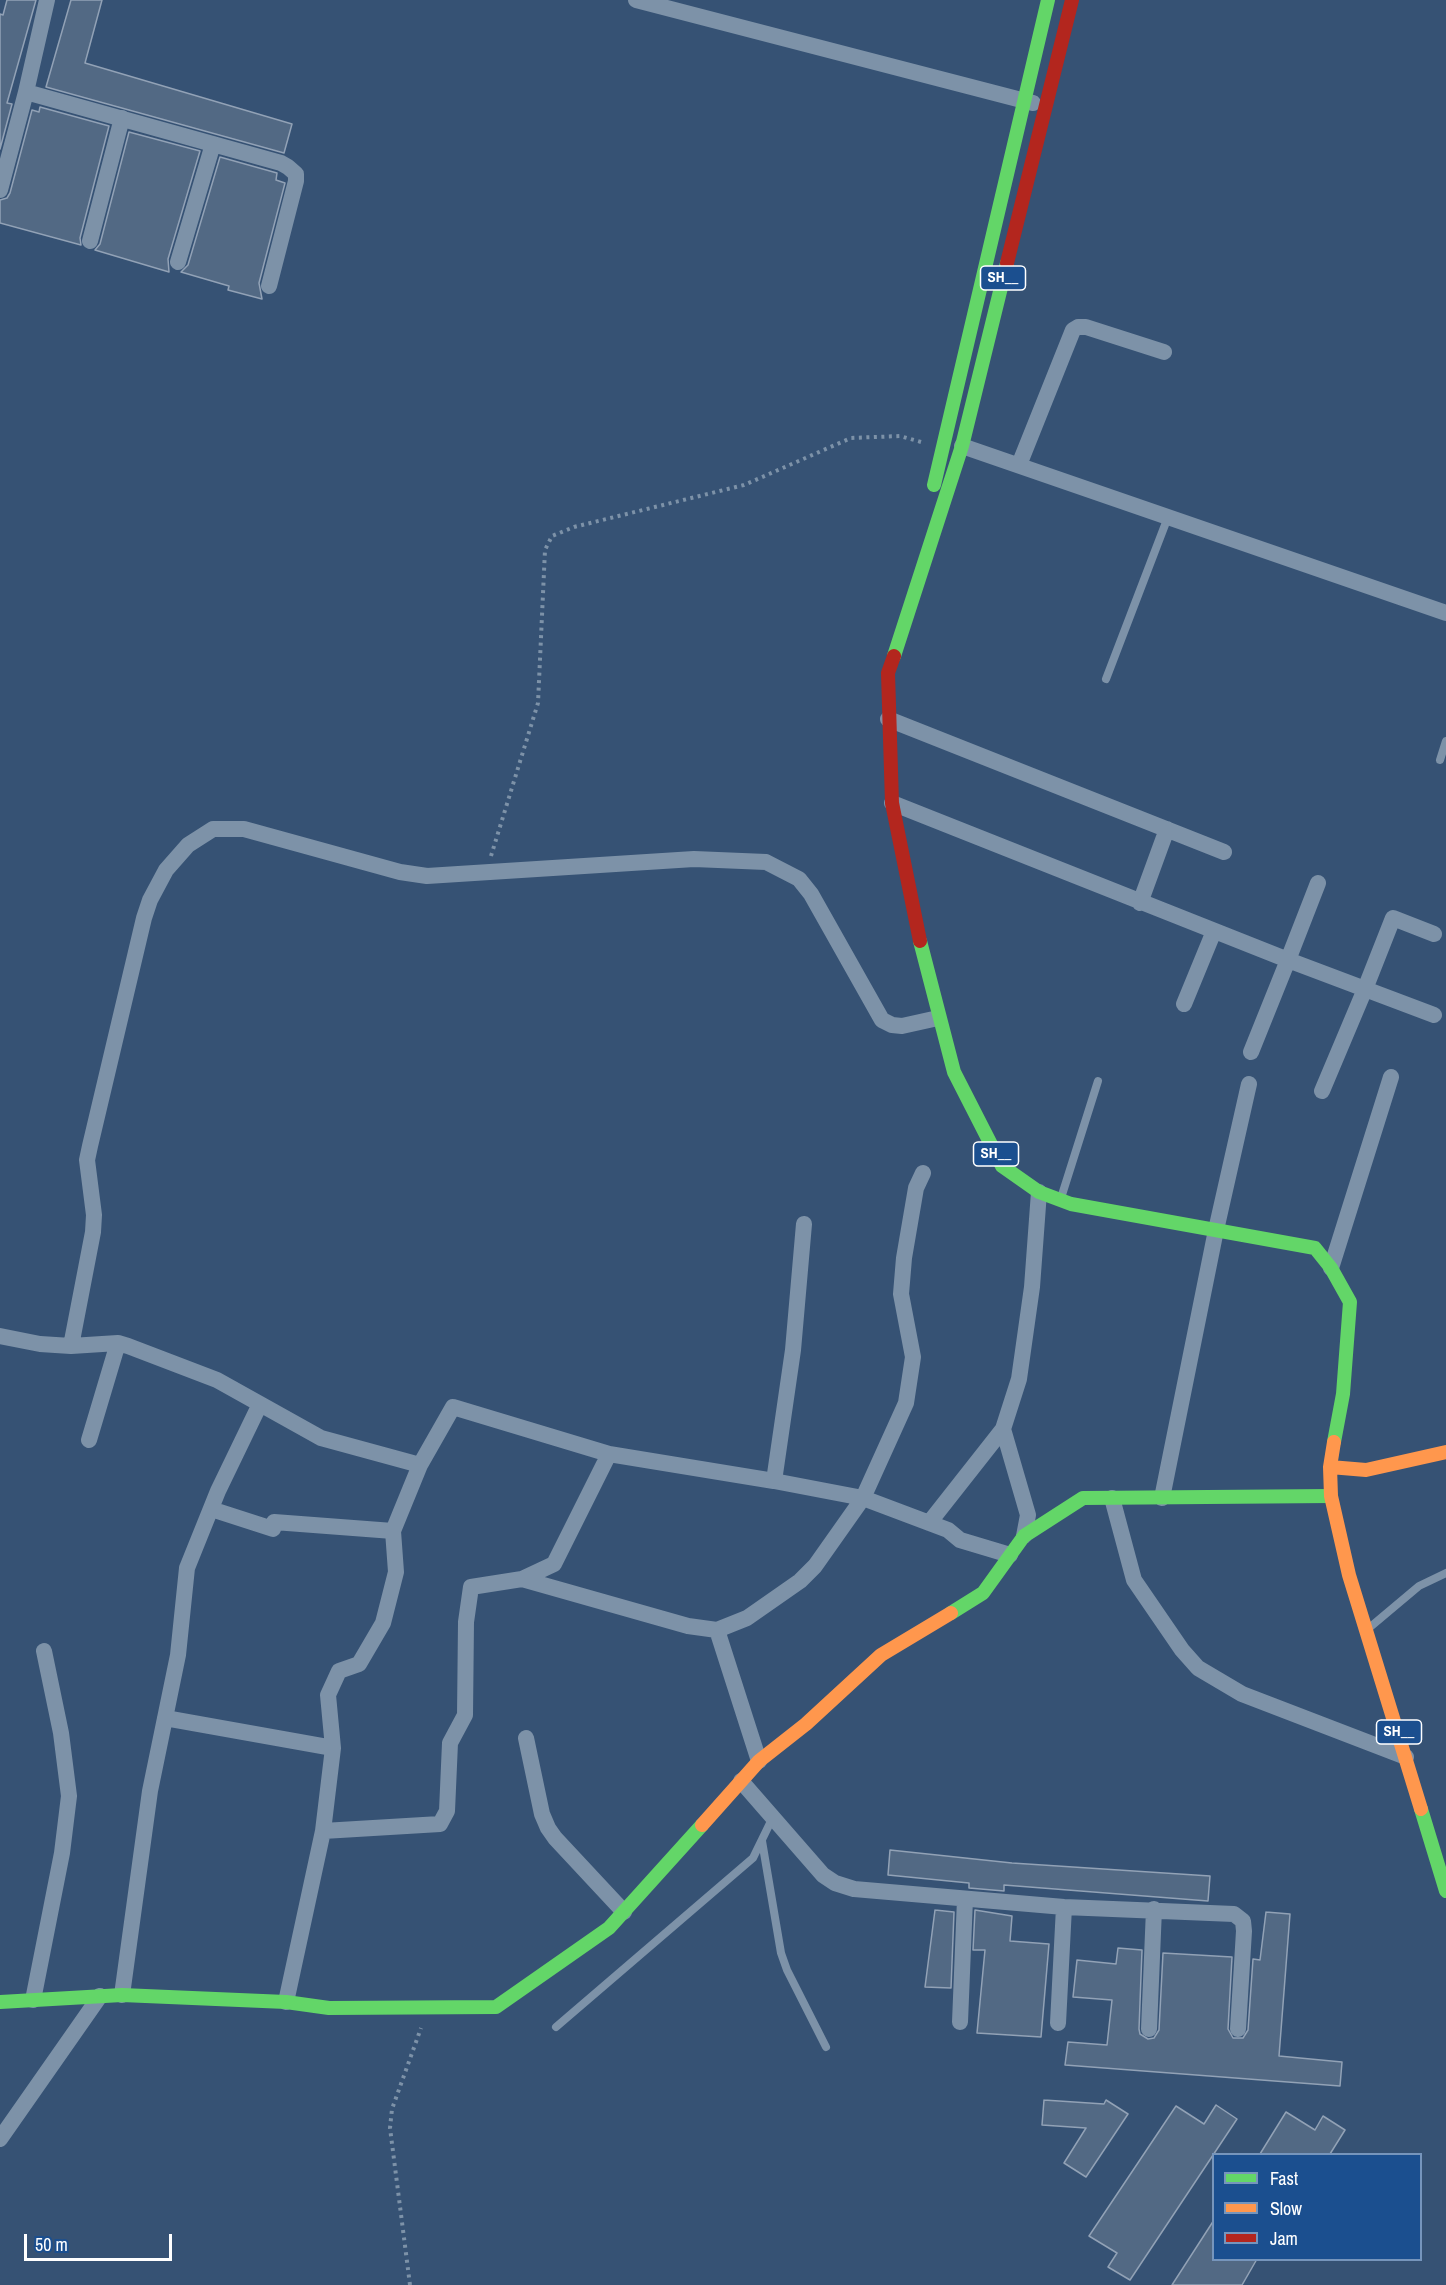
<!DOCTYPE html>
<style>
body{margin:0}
#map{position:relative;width:1446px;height:2285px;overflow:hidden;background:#365274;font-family:"Archivo Narrow",sans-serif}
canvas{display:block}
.legend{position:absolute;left:1212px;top:2153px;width:210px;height:108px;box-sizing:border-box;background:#1b4f8f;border:2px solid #7695bc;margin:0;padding:8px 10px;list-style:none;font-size:18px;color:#fff}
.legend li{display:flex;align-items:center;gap:12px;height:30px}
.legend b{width:30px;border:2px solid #7695bc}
.scale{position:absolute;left:24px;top:2234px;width:148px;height:27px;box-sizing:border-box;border:3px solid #fff;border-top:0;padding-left:8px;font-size:18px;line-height:21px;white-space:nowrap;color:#fff;-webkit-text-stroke:4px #1b4f8f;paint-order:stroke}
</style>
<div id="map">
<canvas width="1446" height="2285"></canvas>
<ul class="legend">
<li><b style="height:8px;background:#63d668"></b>Fast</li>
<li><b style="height:8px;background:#ff974d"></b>Slow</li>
<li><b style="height:8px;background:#b3261e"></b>Jam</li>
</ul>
<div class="scale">50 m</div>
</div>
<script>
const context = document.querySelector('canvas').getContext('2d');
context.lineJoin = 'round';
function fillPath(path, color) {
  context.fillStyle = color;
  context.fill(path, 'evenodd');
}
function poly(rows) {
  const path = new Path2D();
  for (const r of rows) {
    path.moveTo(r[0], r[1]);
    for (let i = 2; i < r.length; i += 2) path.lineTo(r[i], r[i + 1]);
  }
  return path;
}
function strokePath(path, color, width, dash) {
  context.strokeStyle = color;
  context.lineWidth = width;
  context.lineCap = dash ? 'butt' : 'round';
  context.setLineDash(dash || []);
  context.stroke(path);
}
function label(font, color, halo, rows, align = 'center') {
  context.font = font + ' "Archivo Narrow",sans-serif';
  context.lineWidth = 4.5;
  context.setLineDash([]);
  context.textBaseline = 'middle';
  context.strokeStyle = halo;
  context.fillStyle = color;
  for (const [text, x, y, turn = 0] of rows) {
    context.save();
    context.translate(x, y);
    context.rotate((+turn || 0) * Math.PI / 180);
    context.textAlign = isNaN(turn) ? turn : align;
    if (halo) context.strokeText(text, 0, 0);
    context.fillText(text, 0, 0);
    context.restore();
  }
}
const building = poly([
 [7,0,36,0,7,103,12,104,0,149,0,14,3,15,7,0],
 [71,0,102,0,85,63,292,124,284,153,46,87,71,0],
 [40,107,109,126,80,238,81,245,0,223,0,200,7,198,10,193,32,110,39,112,40,107],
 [129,132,200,151,168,259,169,272,95,250,100,244,129,132],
 [220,157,277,173,276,180,285,183,259,283,262,299,228,290,229,286,181,272,188,265,220,157],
 [890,1850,1012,1863,1210,1876,1208,1901,1004,1885,1004,1891,969,1888,969,1883,888,1875,890,1850],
 [935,1910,954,1912,951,1988,925,1987,935,1910],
 [975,1910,1012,1916,1010,1941,1049,1944,1041,2037,977,2033,985,1950,973,1950,975,1910],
 [1266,1912,1290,1914,1279,2056,1342,2062,1340,2086,1065,2065,1068,2042,1107,2045,1112,2000,1073,1997,1077,1960,1116,1964,1118,1948,1142,1950,1139,2029,1140,2034,1148,2039,1154,2038,1159,2030,1163,1953,1232,1957,1228,2029,1233,2038,1243,2038,1248,2030,1253,1959,1260,1960,1266,1912],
 [1044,2100,1104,2104,1106,2100,1128,2114,1086,2177,1064,2163,1086,2128,1042,2125,1044,2100],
 [1216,2105,1237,2119,1130,2280,1108,2267,1117,2253,1089,2236,1176,2106,1204,2124,1216,2105],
 [1286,2112,1315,2130,1323,2116,1345,2130,1330,2154,1260,2154,1286,2112],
 [1214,2220,1214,2259,1257,2259,1242,2285,1172,2285,1214,2220]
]);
fillPath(building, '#526984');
strokePath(building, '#92a2b6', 1.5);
strokePath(poly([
 [491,856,538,703,545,550,552,536,574,527,744,485,851,438,900,436,921,442],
 [410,2285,390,2128,392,2109,421,2028]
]), '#7d92a8', 4, [3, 4.5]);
strokePath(poly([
 [1106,679,1168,517],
 [1440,760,1446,741],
 [1061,1198,1098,1081],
 [1369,1628,1419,1586,1446,1573],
 [762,1841,781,1953,787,1970,826,2047],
 [556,2027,753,1858,773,1817]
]), '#7d92a8', 8);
strokePath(poly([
 [636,0,1033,103],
 [26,92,281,163,288,167,296,174,296,181,269,286],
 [0,190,26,92,47,0],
 [90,241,122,118],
 [178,262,213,144],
 [962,446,1446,613],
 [1019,465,1073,330,1078,327,1086,327,1164,352],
 [888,719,1224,852],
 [892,803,1288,960,1251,1052],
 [1318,883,1288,960,1365,989,1322,1091],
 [1140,903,1167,829],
 [1434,934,1393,918,1365,989,1434,1015],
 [1184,1004,1214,931],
 [1331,1268,1391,1077],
 [0,1336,40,1344,71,1346,118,1343,128,1346,217,1380,321,1438,420,1465],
 [71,1346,93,1232,94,1215,87,1160,90,1146,144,918,150,900,166,870,188,845,213,829,244,829,400,872,427,876,694,859,766,862,799,879,811,894,882,1020,892,1025,902,1026,938,1018],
 [89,1440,118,1343],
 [774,1481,863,1498,906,1403,913,1357,901,1294,904,1258,916,1188,923,1173],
 [1112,1498,1134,1580,1182,1650,1198,1668,1242,1694,1406,1757],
 [1162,1498,1216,1230,1249,1084],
 [211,1509,273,1529],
 [274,1522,393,1531],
 [929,1523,1003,1429],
 [1024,1536,1028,1515,1003,1429,1019,1379,1032,1287,1039,1192],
 [522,1579,688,1626,717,1630,747,1618,800,1581,815,1566,863,1498,948,1530,960,1540,1010,1555],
 [717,1630,759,1761],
 [165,1718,333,1748],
 [526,1738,542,1814,548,1828,555,1838,624,1912],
 [741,1781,823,1875,835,1883,854,1889,1064,1907,1234,1914,1243,1921,1244,1931,1238,2029],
 [323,1831,440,1824,447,1811,450,1743,465,1715,466,1622,471,1587,522,1579,554,1564,609,1454,774,1481,793,1350,804,1224],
 [122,1995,150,1791,178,1655,187,1568,218,1491,260,1404],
 [33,2000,62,1853,69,1796,61,1733,44,1651],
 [286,2002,323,1831,333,1748,328,1695,339,1671,359,1664,383,1623,396,1572,393,1531,420,1465,453,1407,609,1454],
 [960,2022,965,1899],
 [1058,2023,1064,1907],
 [1149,2029,1154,1909],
 [0,2139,100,1996]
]), '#7d92a8', 16);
strokePath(poly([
 [934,485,1048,0],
 [894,656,962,446,1007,263],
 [920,941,954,1072,1002,1166,1039,1192,1071,1204,1315,1248,1331,1268,1350,1302,1343,1394,1334,1442],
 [951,1613,983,1593,1024,1536,1083,1498,1331,1496],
 [1421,1809,1446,1891],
 [0,2002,122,1995,286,2002,329,2008,496,2007,609,1928,702,1825]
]), '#63d668', 14);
strokePath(poly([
 [1334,1442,1330,1467,1331,1496,1349,1575,1421,1809],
 [1330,1467,1366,1470,1446,1452],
 [702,1825,759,1761,806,1724,881,1655,951,1613]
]), '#ff974d', 14);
strokePath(poly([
 [1007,263,1072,0],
 [894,656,888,673,892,803,920,941]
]), '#b3261e', 14);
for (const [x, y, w] of [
 [1003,278,45],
 [996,1154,45],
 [1399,1732,45]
]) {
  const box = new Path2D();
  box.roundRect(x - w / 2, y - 12, w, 24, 4.5);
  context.fillStyle = '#1b4f8f';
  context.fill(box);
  strokePath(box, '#fff', 1.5);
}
label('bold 15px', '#fff', null, [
 ["SH__",1003,278],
 ["SH__",996,1154],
 ["SH__",1399,1732]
]);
</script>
